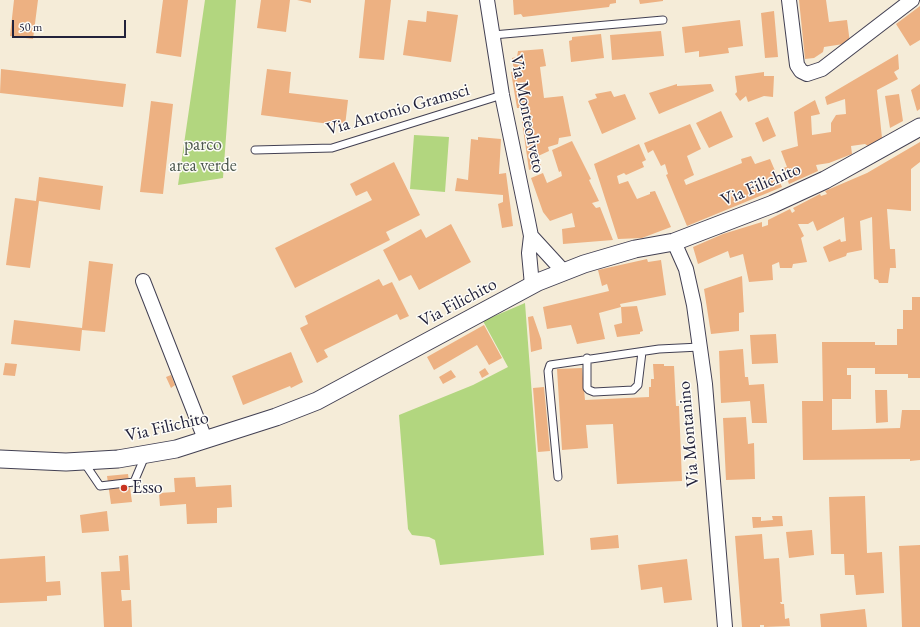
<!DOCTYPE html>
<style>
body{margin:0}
#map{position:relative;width:920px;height:627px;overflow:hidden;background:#f5ecd8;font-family:"EB Garamond",serif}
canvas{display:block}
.scale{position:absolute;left:12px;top:20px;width:114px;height:18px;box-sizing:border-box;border:2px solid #22223b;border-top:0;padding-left:5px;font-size:12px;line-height:14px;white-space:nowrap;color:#22223b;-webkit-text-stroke:3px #fdfcf7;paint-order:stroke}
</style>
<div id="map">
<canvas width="920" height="627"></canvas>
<div class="scale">50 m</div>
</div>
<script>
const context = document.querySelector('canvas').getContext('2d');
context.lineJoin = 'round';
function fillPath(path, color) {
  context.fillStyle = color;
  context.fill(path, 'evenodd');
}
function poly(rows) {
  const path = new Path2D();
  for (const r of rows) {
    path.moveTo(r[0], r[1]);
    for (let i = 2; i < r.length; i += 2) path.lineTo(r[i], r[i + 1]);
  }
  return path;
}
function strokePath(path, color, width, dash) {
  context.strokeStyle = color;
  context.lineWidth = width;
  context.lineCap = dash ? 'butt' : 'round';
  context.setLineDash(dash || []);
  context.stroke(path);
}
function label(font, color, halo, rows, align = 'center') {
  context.font = font + ' "EB Garamond",serif';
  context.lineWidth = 3;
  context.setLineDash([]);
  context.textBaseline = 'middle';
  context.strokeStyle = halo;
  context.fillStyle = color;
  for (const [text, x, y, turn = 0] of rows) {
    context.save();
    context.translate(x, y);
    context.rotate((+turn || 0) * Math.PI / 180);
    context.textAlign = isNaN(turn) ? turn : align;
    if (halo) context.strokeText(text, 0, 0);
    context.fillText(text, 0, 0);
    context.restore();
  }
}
fillPath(poly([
 [205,0,236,0,223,178,178,185],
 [414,135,449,137,445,192,410,189],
 [525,303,544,555,440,565,435,540,429,537,412,535,408,529,399,415,473,385,508,367,483,321]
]), '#b2d67f');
fillPath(poly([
 [14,0,38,0,33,39,10,36],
 [163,0,188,0,181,57,156,53],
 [261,0,290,0,286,32,257,28],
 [297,0,311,0,311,3],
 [365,0,391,0,384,60,359,58],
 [513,0,616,0,616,3,610,4,609,7,523,17,521,14,514,15],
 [639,0,663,0,663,1,640,4],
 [799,0,826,0,829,22,847,20,850,43,824,47,823,52,814,58,805,59],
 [920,6,920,40,910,46,896,24],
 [427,11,458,15,451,62,403,55,408,20,426,22],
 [774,11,778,57,765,58,761,13],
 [740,20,743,46,728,48,729,53,699,57,699,51,685,53,682,27],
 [661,31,664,56,612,60,610,35],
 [601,34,604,58,571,62,569,41,572,40,572,37],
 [543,49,546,66,540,67,544,98,563,96,571,136,559,138,558,144,548,147,549,151,536,157,541,165,529,170,520,108,517,108,511,72,514,71,512,58,517,57,518,51],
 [898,54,899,69,894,72,898,79,877,90,882,138,868,146,865,144,851,146,852,154,829,163,816,165,818,171,789,184,783,168,787,167,781,151,798,146,794,112,815,100,820,114,811,116,812,135,831,132,831,123,836,115,846,114,845,99,827,105,825,97],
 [1,69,126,84,123,107,0,93],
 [267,69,291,72,289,93,348,100,345,126,261,115],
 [764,72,764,76,774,76,773,97,764,96,748,102,746,96,740,101,735,94,737,92,735,76],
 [677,84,677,86,711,84,714,91,659,114,649,93],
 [920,84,920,109,917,111,911,90],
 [611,91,614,97,625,94,636,119,602,134,588,101,597,98,595,94],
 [899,94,903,121,890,128,885,96],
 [151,101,173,104,163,194,140,192],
 [721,111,733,137,709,148,696,123],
 [768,117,776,136,763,142,755,123],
 [690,124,701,149,687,156,694,175,684,180,686,185,742,163,741,159,751,156,755,164,770,159,782,187,687,226,666,175,668,174,665,164,661,166,653,150,648,153,644,143],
 [478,137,501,139,499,174,506,173,513,226,502,228,498,204,503,202,503,195,455,191,457,178,468,180,471,139,478,140],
 [572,141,591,179,589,180,599,201,592,203,596,208,600,207,613,240,563,244,562,229,575,227,572,213,550,221,543,212,531,178,543,173,547,183,562,176,561,171,559,172,552,150],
 [920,142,920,162,911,169,911,211,887,209,890,249,895,249,896,268,890,268,888,283,879,283,878,280,874,279,872,217,860,221,862,250,847,253,846,256,829,262,823,247,840,239,841,242,846,241,844,217,817,231,813,221,808,224,798,224,804,236,801,238,807,262,793,264,792,268,780,268,779,262,772,265,773,280,749,282,743,254,730,258,728,251,698,264,693,247,723,234,762,222,762,227,768,225,768,220,790,209,792,213,795,211,793,208,820,194,821,196,827,194,825,191,867,173],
 [639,144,646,160,642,162,644,167,626,175,624,173,617,176,619,184,628,181,637,199,650,194,650,192,655,191,671,227,642,238,618,239,594,164],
 [394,162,420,215,386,232,390,240,295,288,275,248,372,200,367,191,356,196,350,184],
 [39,177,103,186,100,210,39,201,30,268,6,265,15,198,36,201],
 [451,224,471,262,419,290,411,275,399,281,383,250,421,229,426,238],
 [647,259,648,262,661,260,666,295,620,304,621,307,637,306,643,331,640,332,640,334,617,337,614,325,622,323,621,307,599,313,605,339,577,344,571,325,547,329,543,307,609,291,607,284,602,286,598,270],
 [89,261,113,264,105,332,82,330,80,351,11,344,14,320,82,328],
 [742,276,744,312,739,313,739,331,711,334,704,289],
 [379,279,383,286,392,282,409,316,400,320,397,314,324,350,328,357,317,363,300,328,308,324,305,316],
 [912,297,920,297,920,378,908,378,908,374,875,374,875,368,847,368,847,375,851,375,851,399,832,399,832,430,900,428,902,410,920,410,920,460,910,461,910,459,803,460,802,401,823,401,822,342,875,342,875,345,897,345,897,329,903,329,903,310,912,310],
 [533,316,541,339,542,349,531,352,528,317],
 [484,325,502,358,489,365,477,345,434,370,427,357],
 [776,334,778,363,752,364,750,335],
 [743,349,745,377,748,377,749,385,764,384,767,423,752,423,750,401,721,403,719,351],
 [291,352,303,382,291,388,290,386,243,405,232,376],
 [5,363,17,364,15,376,3,375],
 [653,364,664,364,664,366,674,366,676,406,679,406,682,481,617,484,613,424,586,425,588,448,562,450,557,369,582,368,585,400,649,397,649,387,651,387,651,379,654,379],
 [485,368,489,374,482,378,479,372],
 [451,370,456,377,443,384,439,377],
 [171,375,175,385,171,388,166,377],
 [544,387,550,451,538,452,533,388],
 [875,390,887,390,888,422,876,423],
 [746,417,748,444,754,443,755,479,726,480,723,418],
 [128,474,132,502,111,504,107,476],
 [195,477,196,487,231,485,232,507,217,508,217,523,187,524,186,504,160,506,159,493,175,492,174,478],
 [865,496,867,553,882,552,884,593,856,595,854,575,845,575,844,554,831,554,829,497],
 [107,511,109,531,82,533,80,515],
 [772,516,782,516,783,526,753,528,752,517,761,517,761,521,773,520],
 [812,530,814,555,789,558,786,532],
 [762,534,764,559,779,558,782,602,780,602,781,604,784,604,785,619,789,618,790,626,764,627,764,625,760,625,760,627,742,627,735,536],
 [618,535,619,548,591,550,590,538],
 [920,545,920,627,902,627,899,546],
 [128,555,130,590,121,590,122,601,131,600,132,627,104,627,101,572,120,571,119,556],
 [45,556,46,582,60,581,61,595,47,596,47,601,0,603,0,559],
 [687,559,692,600,664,603,662,587,641,590,638,565],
 [865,609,867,627,821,627,820,614]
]), '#edb182');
const service = poly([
 [493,35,663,20],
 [255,150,332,148,502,95],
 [587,358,587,388,589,390,594,392,633,390,638,385,642,352],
 [83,461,100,486,134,482,145,456],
 [558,477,548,371,550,365,659,349,700,347]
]);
const minor = poly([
 [487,0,502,95,528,221,531,236,529,253,532,285],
 [789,0,797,65,801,71,807,74,822,69,912,0],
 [531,236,564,272],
 [674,242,686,269,694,305,705,384,725,627],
 [143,281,205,439]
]);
const tertiary = poly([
 [0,459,66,462,118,459,176,449,276,417,317,401,538,282,584,264,635,249,674,242,773,204,825,180,920,127]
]);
strokePath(service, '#424053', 9);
strokePath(minor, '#424053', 16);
strokePath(tertiary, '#424053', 19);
strokePath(service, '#fff', 7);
strokePath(minor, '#fff', 14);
strokePath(tertiary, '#fff', 17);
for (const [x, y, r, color] of [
 [124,488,4,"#c8321e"]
]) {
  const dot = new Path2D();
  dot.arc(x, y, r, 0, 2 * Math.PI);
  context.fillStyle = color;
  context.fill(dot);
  strokePath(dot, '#fdfcf7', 1.5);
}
label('18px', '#22223b', '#fdfcf7', [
 ["Via Antonio Gramsci",398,110,-16],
 ["Via Monteoliveto",527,114,79],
 ["Via Filichito",761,185,-23],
 ["Via Filichito",458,303,-28],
 ["Via Filichito",167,427,-13],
 ["Via Montanino",689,434,-95]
]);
label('18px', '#4d584f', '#fdfcf7', [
 ["parco",203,145],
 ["area verde",203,166]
]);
label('18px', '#22223b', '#fdfcf7', [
 ["Esso",132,488]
], 'left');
</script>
